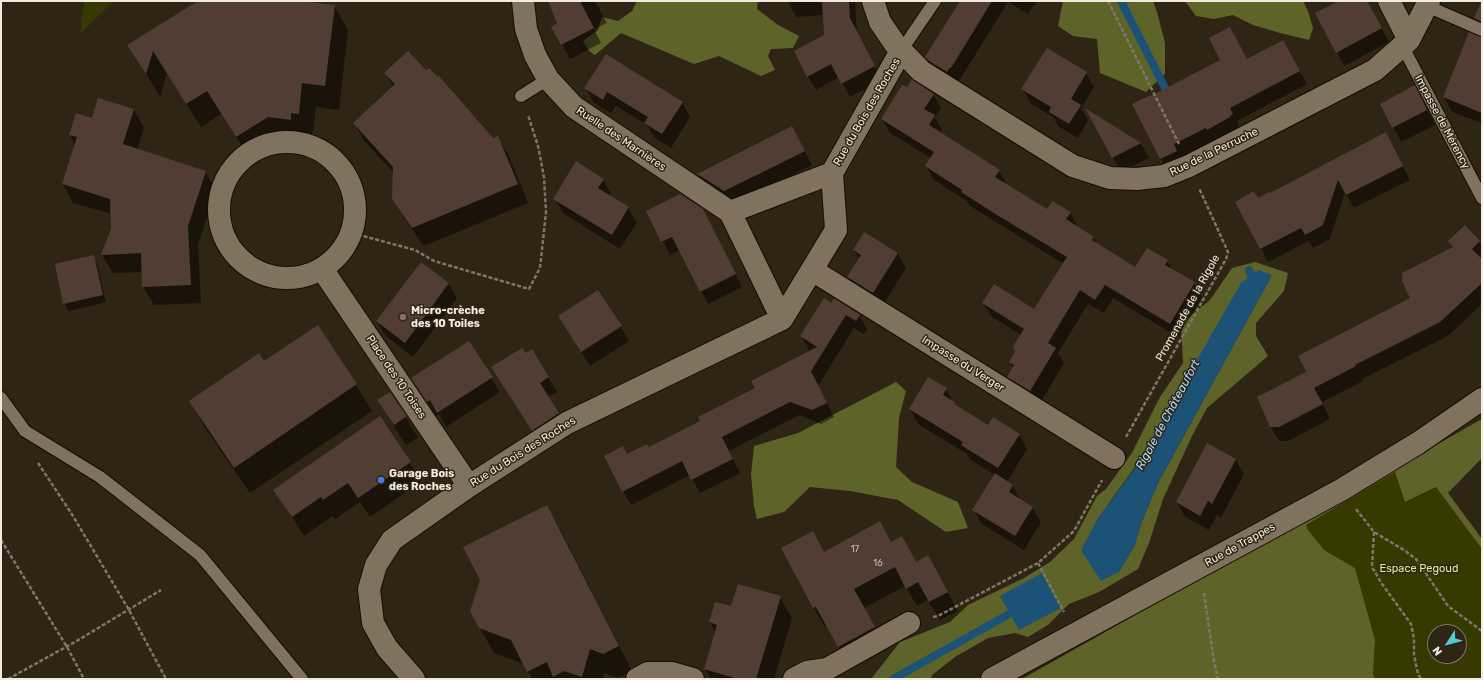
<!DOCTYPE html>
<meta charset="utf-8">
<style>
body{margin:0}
#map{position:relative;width:1483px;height:680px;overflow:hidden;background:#2f2514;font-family:Rubik,sans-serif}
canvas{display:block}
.frame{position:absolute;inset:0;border:2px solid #f2ebe0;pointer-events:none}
.north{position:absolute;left:1427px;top:624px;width:40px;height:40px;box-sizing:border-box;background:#2f2514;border:1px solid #7d7466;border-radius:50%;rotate:234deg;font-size:11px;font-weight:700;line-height:16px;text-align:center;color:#f2ebe0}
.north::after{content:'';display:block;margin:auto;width:14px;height:18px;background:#51ccd2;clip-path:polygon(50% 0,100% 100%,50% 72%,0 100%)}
</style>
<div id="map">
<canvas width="1483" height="680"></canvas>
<div class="frame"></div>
<div class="north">N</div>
</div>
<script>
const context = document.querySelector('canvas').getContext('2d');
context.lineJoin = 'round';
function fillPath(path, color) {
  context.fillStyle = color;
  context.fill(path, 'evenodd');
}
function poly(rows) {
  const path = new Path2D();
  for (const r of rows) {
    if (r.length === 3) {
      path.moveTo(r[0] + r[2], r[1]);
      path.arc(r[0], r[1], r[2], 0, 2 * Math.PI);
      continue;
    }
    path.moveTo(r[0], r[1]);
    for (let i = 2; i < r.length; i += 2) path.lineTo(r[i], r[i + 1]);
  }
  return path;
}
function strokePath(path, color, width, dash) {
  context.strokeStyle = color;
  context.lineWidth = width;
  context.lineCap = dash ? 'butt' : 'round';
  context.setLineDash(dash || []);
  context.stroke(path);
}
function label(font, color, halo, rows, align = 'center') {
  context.font = font + ' Rubik,sans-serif';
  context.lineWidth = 3;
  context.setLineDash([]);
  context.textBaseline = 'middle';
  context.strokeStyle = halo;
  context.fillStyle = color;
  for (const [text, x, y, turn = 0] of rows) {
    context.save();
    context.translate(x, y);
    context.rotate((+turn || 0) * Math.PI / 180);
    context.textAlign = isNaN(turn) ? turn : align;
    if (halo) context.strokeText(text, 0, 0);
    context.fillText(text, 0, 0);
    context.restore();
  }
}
fillPath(poly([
 [84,1,114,1,80,34],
 [1395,472,1406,502,1424,494,1436,487,1482,549,1482,679,1375,679,1373,674,1375,640,1355,568,1324,550,1308,530,1306,525],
 [1435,632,1459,632,1459,656,1435,656]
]), '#363a01');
fillPath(poly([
 [637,1,758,1,757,9,778,25,799,36,793,48,771,49,768,56,775,70,761,76,719,56,694,64,621,33,595,55,589,51,583,41,598,30,602,17,618,21,632,11],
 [1063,1,1153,1,1157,12,1165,43,1165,74,1146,92,1100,73,1097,39,1073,36,1058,26],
 [1185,1,1303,1,1308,11,1313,28,1309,40,1280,33,1253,25,1233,15,1214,19,1196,16],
 [1255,262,1288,273,1284,291,1256,323,1256,336,1268,356,1207,408,1192,436,1163,499,1149,543,1138,569,1099,592,1069,604,1048,625,1028,637,1015,633,988,638,955,657,932,675,931,679,871,679,900,642,950,622,968,605,1024,578,1050,562,1074,539,1097,496,1106,489,1132,453,1160,397,1183,363,1181,324,1210,300,1232,268],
 [1272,275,1158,483,1142,521,1134,547,1097,520],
 [896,382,906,391,899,418,896,467,912,482,958,502,968,528,946,532,898,500,850,491,810,487,784,512,757,519,754,507,751,474,754,446,798,433],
 [1482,419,1482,458,1448,493,1482,539,1482,549,1436,487,1405,502,1395,472,1306,525,1308,530,1324,550,1355,568,1375,640,1373,674,1375,679,1022,679]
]), '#5e6429');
fillPath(poly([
 [1259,270,1272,275,1158,483,1142,521,1134,547,1119,572,1101,581,1081,550,1097,520,1135,468,1241,283],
 [1042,573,1061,608,1019,630,1000,596]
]), '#1c5276');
fillPath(poly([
 [199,1,291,1,334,6,348,30,339,110,316,107,312,138,305,137,304,143,282,141,251,160,221,114,201,127,167,74,160,97,129,45],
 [559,1,595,1,607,23,594,29,601,43,570,59,553,27,559,24],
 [788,1,855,1,857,33,882,80,850,97,839,77,816,90,808,76,825,36,823,15,796,17],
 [961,1,1037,1,1028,14,1008,2,959,81,958,80,955,85,934,71,926,57],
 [1336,1,1367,1,1389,42,1344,66,1337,52],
 [1482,1,1482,30,1475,18],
 [1482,38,1482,123,1452,112,1444,97],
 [1283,41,1307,84,1237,121,1240,128,1215,142,1214,140,1180,158,1168,172,1134,105,1247,60],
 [386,73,493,140,498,138,509,156,528,203,424,246,404,218,393,199,394,173,365,142,354,123,393,87],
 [1086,73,1094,87,1081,109,1088,120,1078,138,1058,126,1053,117,1031,104,1023,89],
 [586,88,682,102,690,117,671,148,654,137,647,125,616,106,611,113,594,103],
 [933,94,941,108,935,118,942,130,940,133,999,170,1007,185,1048,210,1070,213,1078,227,1093,237,1098,245,1136,269,1167,261,1172,270,1194,283,1202,297,1178,337,1113,298,1104,313,1088,304,1058,353,1064,363,1039,405,1016,391,1008,377,1013,368,1010,362,1016,353,1021,335,992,317,983,303,1035,311,1064,264,970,206,967,201,934,180,926,166,931,158,890,133,882,119],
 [1423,101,1435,125,1401,142,1381,104],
 [134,110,144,128,137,150,205,171,216,190,198,245,201,303,154,305,143,287,143,272,113,273,102,255,112,230,112,214,73,203,63,184,75,145,70,135,93,119],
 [1087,111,1141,144,1149,158,1121,172],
 [800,142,812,165,733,205,706,189,698,175],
 [1393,147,1410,180,1354,208,1345,192,1330,239,1313,248,1309,241,1268,262,1261,248,1258,199],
 [603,179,611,194,610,196,628,208,637,222,620,249,563,213,555,199],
 [703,210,742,287,708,304,680,250,670,255,647,211],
 [1465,226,1482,246,1482,304,1448,336,1362,379,1363,381,1322,402,1330,419,1288,441,1279,441,1271,427,1309,379,1411,299,1453,249,1449,242],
 [865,233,898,254,906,268,882,307,857,292,848,277,859,259,854,250],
 [93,256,97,264,106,302,69,311,64,303],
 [449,284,457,298,413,357,386,336,377,321],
 [831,304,859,315,867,329,864,334,854,328,818,386,834,417,821,424,799,415,729,451,740,473,700,493,690,475,631,505,623,491,627,455,648,448,702,422,756,389,811,351,809,350,801,336],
 [318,327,356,385,372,411,250,493,205,428,190,401,264,363],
 [621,327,629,341,590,366,568,331],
 [469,343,500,392,446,427,439,414,436,416,413,379],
 [532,351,557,392,548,397,567,428,541,444,501,382,526,354],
 [946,389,956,407,989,426,1019,434,1027,449,1007,482,1013,486,1021,501,1032,507,1041,522,1024,550,982,524,974,510,995,475,971,460,967,454,918,424,910,409],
 [378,401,406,417,418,438,406,445],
 [380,418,410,463,421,482,370,517,360,502,335,519,333,516,304,536,275,490],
 [1208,444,1236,460,1244,474,1221,518,1217,515,1209,530,1185,517,1177,502],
 [547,506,561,531,632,671,618,678,604,673,603,679,532,679,524,664,494,653,480,628],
 [813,532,824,553,891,543,902,537,916,563,938,575,958,611,940,620,928,600,917,606,905,586,864,608,884,646,849,665,827,625,824,626,814,608,782,549],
 [780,597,792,618,774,679,711,679,705,669,716,633,710,622,732,608]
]), '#0007');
strokePath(poly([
 [1121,1,1170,98],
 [1249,270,1254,283,1252,285],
 [893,679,1020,608]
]), '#1c5276', 8);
fillPath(poly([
 [198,1,300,1,335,5,325,86,302,83,299,114,291,113,291,120,268,117,236,137,207,91,186,104,153,51,146,74,127,45],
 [548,1,580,1,594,28,561,45,551,27,557,23],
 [822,1,849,1,850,18,875,66,841,84,831,64,807,77,794,51,824,35],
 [960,1,992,1,951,68,950,67,947,72,929,61,925,57],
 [1339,1,1367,1,1382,28,1336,53,1315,13],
 [1481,2,1482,2,1482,22,1474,18],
 [1230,27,1247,59,1283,40,1300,71,1230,108,1233,114,1230,116,1230,117,1207,130,1206,128,1174,144,1177,151,1160,159,1132,104,1151,95,1151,96,1220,60,1209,38],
 [1469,32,1482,37,1482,113,1443,97],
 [1047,48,1087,72,1071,99,1081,105,1069,124,1049,112,1051,107,1021,89],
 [408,51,426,70,429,68,438,77,439,76,493,138,498,136,518,184,412,228,392,199,393,167,353,123,395,84,384,73],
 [606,54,683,102,662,134,644,123,648,117,607,92,603,100,584,88],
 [912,79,934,94,924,109,935,115,929,125,1000,170,995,177,1047,209,1052,201,1071,212,1066,219,1094,237,1092,240,1135,267,1147,248,1168,260,1165,265,1195,282,1170,324,1105,285,1095,300,1080,290,1048,343,1056,348,1030,391,1007,377,1014,365,1009,362,1015,352,1013,346,1024,329,982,303,994,284,1034,309,1067,257,997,215,961,192,962,190,925,166,934,152,881,119,902,85,907,87],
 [1415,85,1427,110,1392,128,1380,104],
 [98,98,134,109,123,144,206,171,188,226,191,285,142,287,141,253,101,255,111,229,110,199,62,184,77,137,69,135,76,113,92,118],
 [1085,108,1141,143,1112,158],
 [792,126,805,151,765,171,724,191,697,174],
 [1386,132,1403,166,1346,195,1338,180,1323,225,1305,235,1301,228,1260,249,1235,202,1254,191,1258,198,1269,192,1270,193],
 [576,161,604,179,598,188,629,207,612,235,553,199],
 [680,194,703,209,736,274,700,292,672,237,661,242,646,211],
 [1465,225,1480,241,1472,249,1482,259,1482,283,1440,322,1355,365,1356,366,1314,388,1323,404,1279,427,1270,427,1257,397,1306,372,1311,381,1298,356,1410,298,1402,281,1402,273,1453,247,1448,241],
 [864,232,898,253,873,293,847,277,861,255,853,250],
 [94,255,103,295,63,304,55,264],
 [421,262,449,283,405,343,376,321],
 [598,290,622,326,581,352,558,316],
 [824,298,831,303,834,298,860,315,856,321,846,315,811,371,827,403,812,410,790,402,722,437,733,459,691,480,682,461,622,492,604,456,623,446,627,454,647,444,649,447,700,421,698,417,755,388,751,381,817,347,800,336],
 [318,325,357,384,234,468,189,401,259,353,264,361],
 [469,341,493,377,437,413,430,400,427,402,411,378],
 [522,348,526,353,532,349,549,377,540,383,559,413,532,431,491,367],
 [928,377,947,388,943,395,955,402,954,404,988,425,993,417,1020,434,998,468,961,445,963,442,909,409],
 [390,392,407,416,394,425,377,400],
 [380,416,411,462,358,498,348,483,323,500,321,497,292,517,273,490],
 [1207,443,1236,459,1212,504,1208,501,1200,516,1176,502],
 [995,473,1013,485,1009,492,1033,507,1015,536,972,510],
 [547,505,619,646,603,654,590,649,582,677,564,671,553,677,547,662,527,672,511,640,479,628,470,611,480,580,463,547],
 [880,521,891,542,902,536,916,562,928,555,948,592,929,602,918,582,906,589,895,567,854,589,875,627,838,647,816,607,813,608,781,548,813,531,824,552],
 [738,584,781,596,756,679,738,679,704,669,717,625,709,622,715,602,731,606]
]), '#523d35');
const service = poly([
 [1427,6,1482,30],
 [1403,47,1482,198],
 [901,51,935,1],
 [521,96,548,79],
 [1,398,25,431,100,477,200,555,302,679]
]);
const minor = poly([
 [523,1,526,29,535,55,548,79,574,107,730,212,782,319,836,230,832,173,730,212],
 [873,1,880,22,895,44,921,71,1073,166,1110,178,1137,179,1164,176,1189,166,1375,70,1409,40,1429,1],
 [1389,1,1409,40],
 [287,210,68],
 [832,173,901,51],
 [322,269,469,486],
 [812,270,1114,458],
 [414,679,387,648,373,623,369,589,376,565,392,540,469,486,567,423,782,319],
 [637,679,648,673,672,673,693,679],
 [794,679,807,672,827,669,909,623]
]);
const tertiary = poly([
 [992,679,1341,490,1418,443,1482,399]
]);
strokePath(service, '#170d01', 14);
strokePath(minor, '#170d01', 24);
strokePath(tertiary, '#170d01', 24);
strokePath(poly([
 [1108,1,1179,144],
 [352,233,415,250,434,261,529,289,540,268,546,212,544,177,538,146,528,115],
 [1126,437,1226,259,1228,252,1199,188],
 [38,463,73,516,129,610,166,679],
 [1356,509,1374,532,1404,550,1416,559,1448,606,1482,631],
 [1374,532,1372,567,1382,584,1411,624,1414,639,1414,655,1418,674,1421,679],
 [1,540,67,647,84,679],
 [1038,563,1064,612],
 [1204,593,1214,662,1218,679],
 [933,617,938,616,1038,563,1074,531,1102,480],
 [8,679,75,642,161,590]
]), '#7f7668', 2.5, [4, 2]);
strokePath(service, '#7f735f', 12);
strokePath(minor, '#7f735f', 22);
strokePath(tertiary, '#7f735f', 22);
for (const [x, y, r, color] of [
 [403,317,4,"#8d6e63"],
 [381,480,4,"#3f7fe0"]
]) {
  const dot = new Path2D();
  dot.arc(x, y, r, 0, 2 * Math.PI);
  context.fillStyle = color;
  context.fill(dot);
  strokePath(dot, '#2f2514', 1.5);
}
label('9px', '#cac0b5', null, [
 ["17",855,549],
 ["16",878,563]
]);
label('11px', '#f2ebe0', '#2f2514', [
 ["Rue du Bois des Roches",867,112,-60],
 ["Impasse de Mérency",1442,122,62],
 ["Ruelle des Marnières",621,139,34],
 ["Rue de la Perruche",1214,152,-26],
 ["Promenade de la Rigole",1188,308,-61],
 ["Impasse du Verger",963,364,32],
 ["Place des 10 Toises",396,377,56],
 ["Rue du Bois des Roches",523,452,-32],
 ["Rue de Trappes",1240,545,-29]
]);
label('bold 11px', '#f2ebe0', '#2f2514', [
 ["Micro-crèche",411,311],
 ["des 10 Toiles",411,324],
 ["Garage Bois",389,474],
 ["des Roches",389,487]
], 'left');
label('11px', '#e1ec94', '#2f2514', [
 ["Espace Pegoud",1419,569]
]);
label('italic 12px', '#acd9fb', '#2f2514', [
 ["Rigole de Châteaufort",1168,415,-62]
]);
</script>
